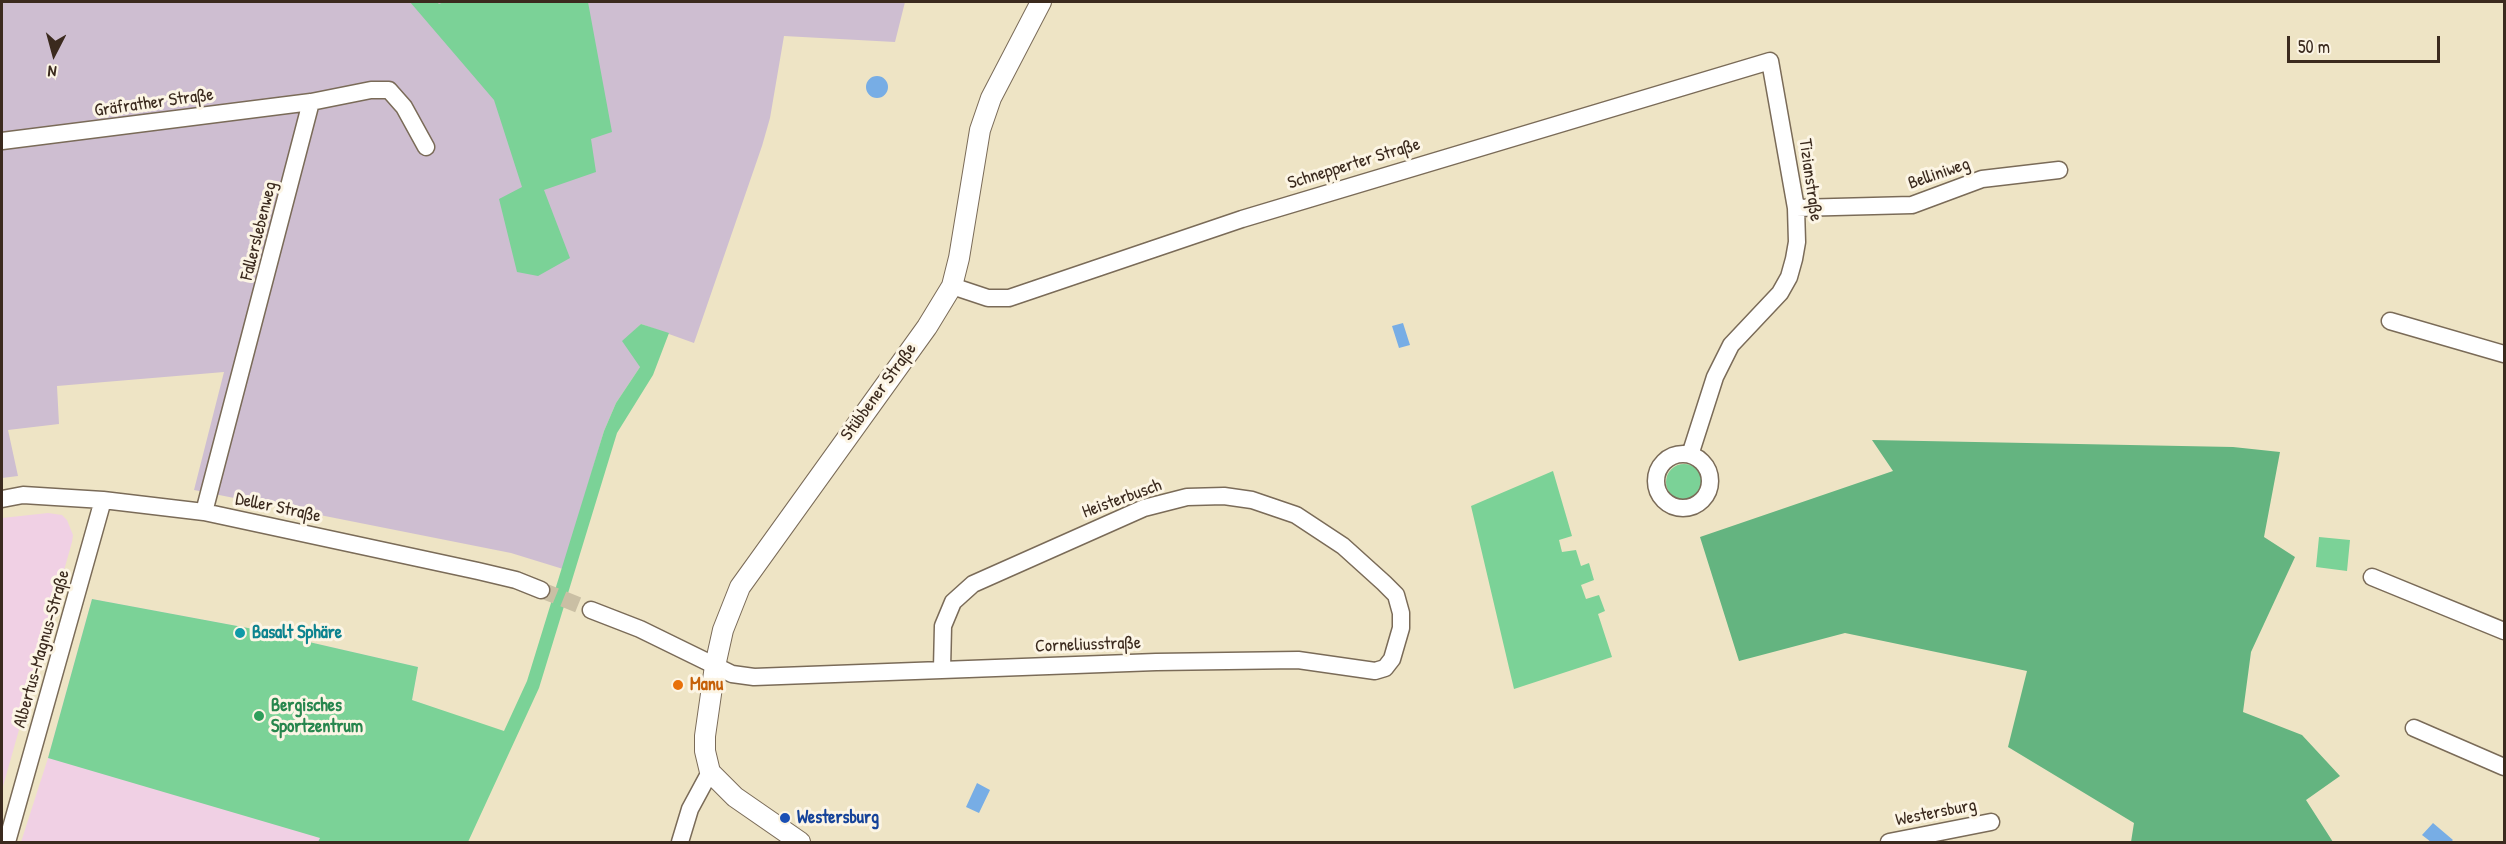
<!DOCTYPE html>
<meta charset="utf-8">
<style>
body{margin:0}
#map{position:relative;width:2506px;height:844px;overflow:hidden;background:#eee4c5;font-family:"Patrick Hand",sans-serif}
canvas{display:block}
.frame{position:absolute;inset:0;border:3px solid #3b2a1e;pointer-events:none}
.north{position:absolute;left:24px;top:24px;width:60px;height:60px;-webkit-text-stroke:4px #fcf5e5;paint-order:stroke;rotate:186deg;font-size:16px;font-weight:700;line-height:24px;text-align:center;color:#3b2a1e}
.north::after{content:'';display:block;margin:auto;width:21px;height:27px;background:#3b2a1e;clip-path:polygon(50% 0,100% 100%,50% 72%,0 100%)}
.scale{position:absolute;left:2287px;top:36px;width:153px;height:27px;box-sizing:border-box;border:3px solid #3b2a1e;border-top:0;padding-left:8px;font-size:18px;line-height:21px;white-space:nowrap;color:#3b2a1e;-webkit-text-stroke:4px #fcf5e5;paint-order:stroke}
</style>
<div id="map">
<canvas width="2506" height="844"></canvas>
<div class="frame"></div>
<div class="north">N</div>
<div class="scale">50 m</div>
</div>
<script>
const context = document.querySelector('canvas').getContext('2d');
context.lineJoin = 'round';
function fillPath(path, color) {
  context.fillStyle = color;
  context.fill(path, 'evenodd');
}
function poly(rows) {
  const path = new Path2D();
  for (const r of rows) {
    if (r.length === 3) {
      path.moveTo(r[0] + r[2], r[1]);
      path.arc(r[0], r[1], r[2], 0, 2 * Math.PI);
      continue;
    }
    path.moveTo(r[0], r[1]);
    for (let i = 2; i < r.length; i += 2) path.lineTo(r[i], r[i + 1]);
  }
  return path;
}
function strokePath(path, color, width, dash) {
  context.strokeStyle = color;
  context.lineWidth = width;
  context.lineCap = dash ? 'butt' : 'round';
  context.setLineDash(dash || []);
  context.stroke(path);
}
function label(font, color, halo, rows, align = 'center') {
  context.font = font + ' "Patrick Hand",sans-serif';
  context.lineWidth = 6;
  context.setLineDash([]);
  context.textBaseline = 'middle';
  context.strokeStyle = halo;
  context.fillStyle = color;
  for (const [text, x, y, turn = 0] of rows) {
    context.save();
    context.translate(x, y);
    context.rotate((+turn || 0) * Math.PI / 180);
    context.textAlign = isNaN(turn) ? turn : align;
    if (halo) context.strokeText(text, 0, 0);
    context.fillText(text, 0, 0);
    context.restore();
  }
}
fillPath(poly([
 [48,513,62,515,67,520,73,535,72,542,2,790,2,518],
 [92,599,248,628,418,667,412,700,503,732,452,842,21,842,48,758]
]), '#f0d0e4');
fillPath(poly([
 [2,2,905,2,895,42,784,36,770,118,762,146,694,343,641,324,634,331,640,367,616,403,604,431,563,569,511,553,194,490,224,372,57,386,59,424,8,430,18,476,2,478]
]), '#cebed1');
fillPath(poly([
 [410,2,437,2,439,4,444,2,588,2,612,132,591,139,596,172,544,190,570,258,538,276,517,272,499,199,522,187,494,100],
 [641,324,669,333,653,375,617,433,539,688,468,842,318,842,320,838,48,758,92,599,248,628,418,667,412,700,504,731,527,681,604,431,616,403,640,367,622,341],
 [1684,482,18],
 [1553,471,1572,536,1559,540,1562,552,1576,550,1581,566,1589,563,1594,580,1581,585,1586,599,1599,595,1605,611,1598,614,1612,657,1514,689,1471,506],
 [2319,537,2350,540,2347,571,2316,567]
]), '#7bd297');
fillPath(poly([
 [1872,440,2233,447,2280,452,2264,537,2295,557,2251,652,2243,712,2302,735,2340,776,2306,800,2333,842,2131,842,2134,823,2008,747,2027,671,1845,633,1739,661,1700,537,1893,471]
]), '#64b480');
fillPath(poly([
 [877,87,11],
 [1403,323,1410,345,1399,348,1392,326],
 [977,783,990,790,979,813,966,807],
 [2433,823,2453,840,2451,842,2431,842,2422,835]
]), '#77ade5');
strokePath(poly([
 [541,590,591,610]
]), '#cabfa4', 16, [16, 8]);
const minor = poly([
 [2,141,311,102,371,90,389,90,404,107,426,147],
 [1796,208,1912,205,1982,179,2059,170],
 [952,286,988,298,1009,298,1242,219,1770,61,1796,208,1797,242,1794,259,1789,277,1780,293,1731,345,1715,377,1690,455],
 [2390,321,2504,354],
 [1683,481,27],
 [2,499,23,495,103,500,204,512,478,571,516,580,541,590],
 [204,512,311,102],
 [2372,577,2504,631],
 [591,610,640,629,732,674,754,677,1156,662,1298,660,1375,671,1385,668,1392,659,1401,628,1401,613,1396,595,1384,583,1343,546,1296,515,1252,500,1224,496,1187,497,1144,508,973,584,953,602,943,626,942,669],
 [2414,728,2504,767],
 [7,842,103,500],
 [680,842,690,809,710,772],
 [1889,842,1991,822]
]);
const tertiary = poly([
 [800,842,735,797,710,772,705,751,705,736,715,666,723,630,740,587,927,327,952,286,959,258,980,130,991,98,1041,2]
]);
strokePath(minor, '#7a6b58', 19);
strokePath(tertiary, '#7a6b58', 22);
strokePath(minor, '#fff', 16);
strokePath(tertiary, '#fff', 20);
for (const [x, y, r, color] of [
 [240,633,6,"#0f9aa8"],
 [678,685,6,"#e8710a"],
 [259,716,6,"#2e9e5b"],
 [785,818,6,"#1a4fb4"]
]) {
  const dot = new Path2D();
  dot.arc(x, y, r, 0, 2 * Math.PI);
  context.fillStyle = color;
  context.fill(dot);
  strokePath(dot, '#fcf5e5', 2);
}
label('18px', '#3b2a1e', '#fcf5e5', [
 ["Gräfrather Straße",154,103,-8],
 ["Schnepperter Straße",1354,164,-17],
 ["Belliniweg",1939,174,-19],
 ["Tizianstraße",1810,180,82],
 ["Fallerslebenweg",259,231,-76],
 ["Stübbener Straße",879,392,-54],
 ["Heisterbusch",1122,499,-20],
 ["Deller Straße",278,508,12],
 ["Corneliusstraße",1088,645,-2],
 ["Albertus-Magnus-Straße",42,649,-74],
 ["Westersburg",1936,813,-11]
]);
label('bold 18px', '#0d838f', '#fcf5e5', [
 ["Basalt Sphäre",252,633]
], 'left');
label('bold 18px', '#c56008', '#fcf5e5', [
 ["Manu",690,685]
], 'left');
label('bold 18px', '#27864d', '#fcf5e5', [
 ["Bergisches",271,706],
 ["Sportzentrum",271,727]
], 'left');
label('bold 18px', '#164399', '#fcf5e5', [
 ["Westersburg",797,818]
], 'left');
</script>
